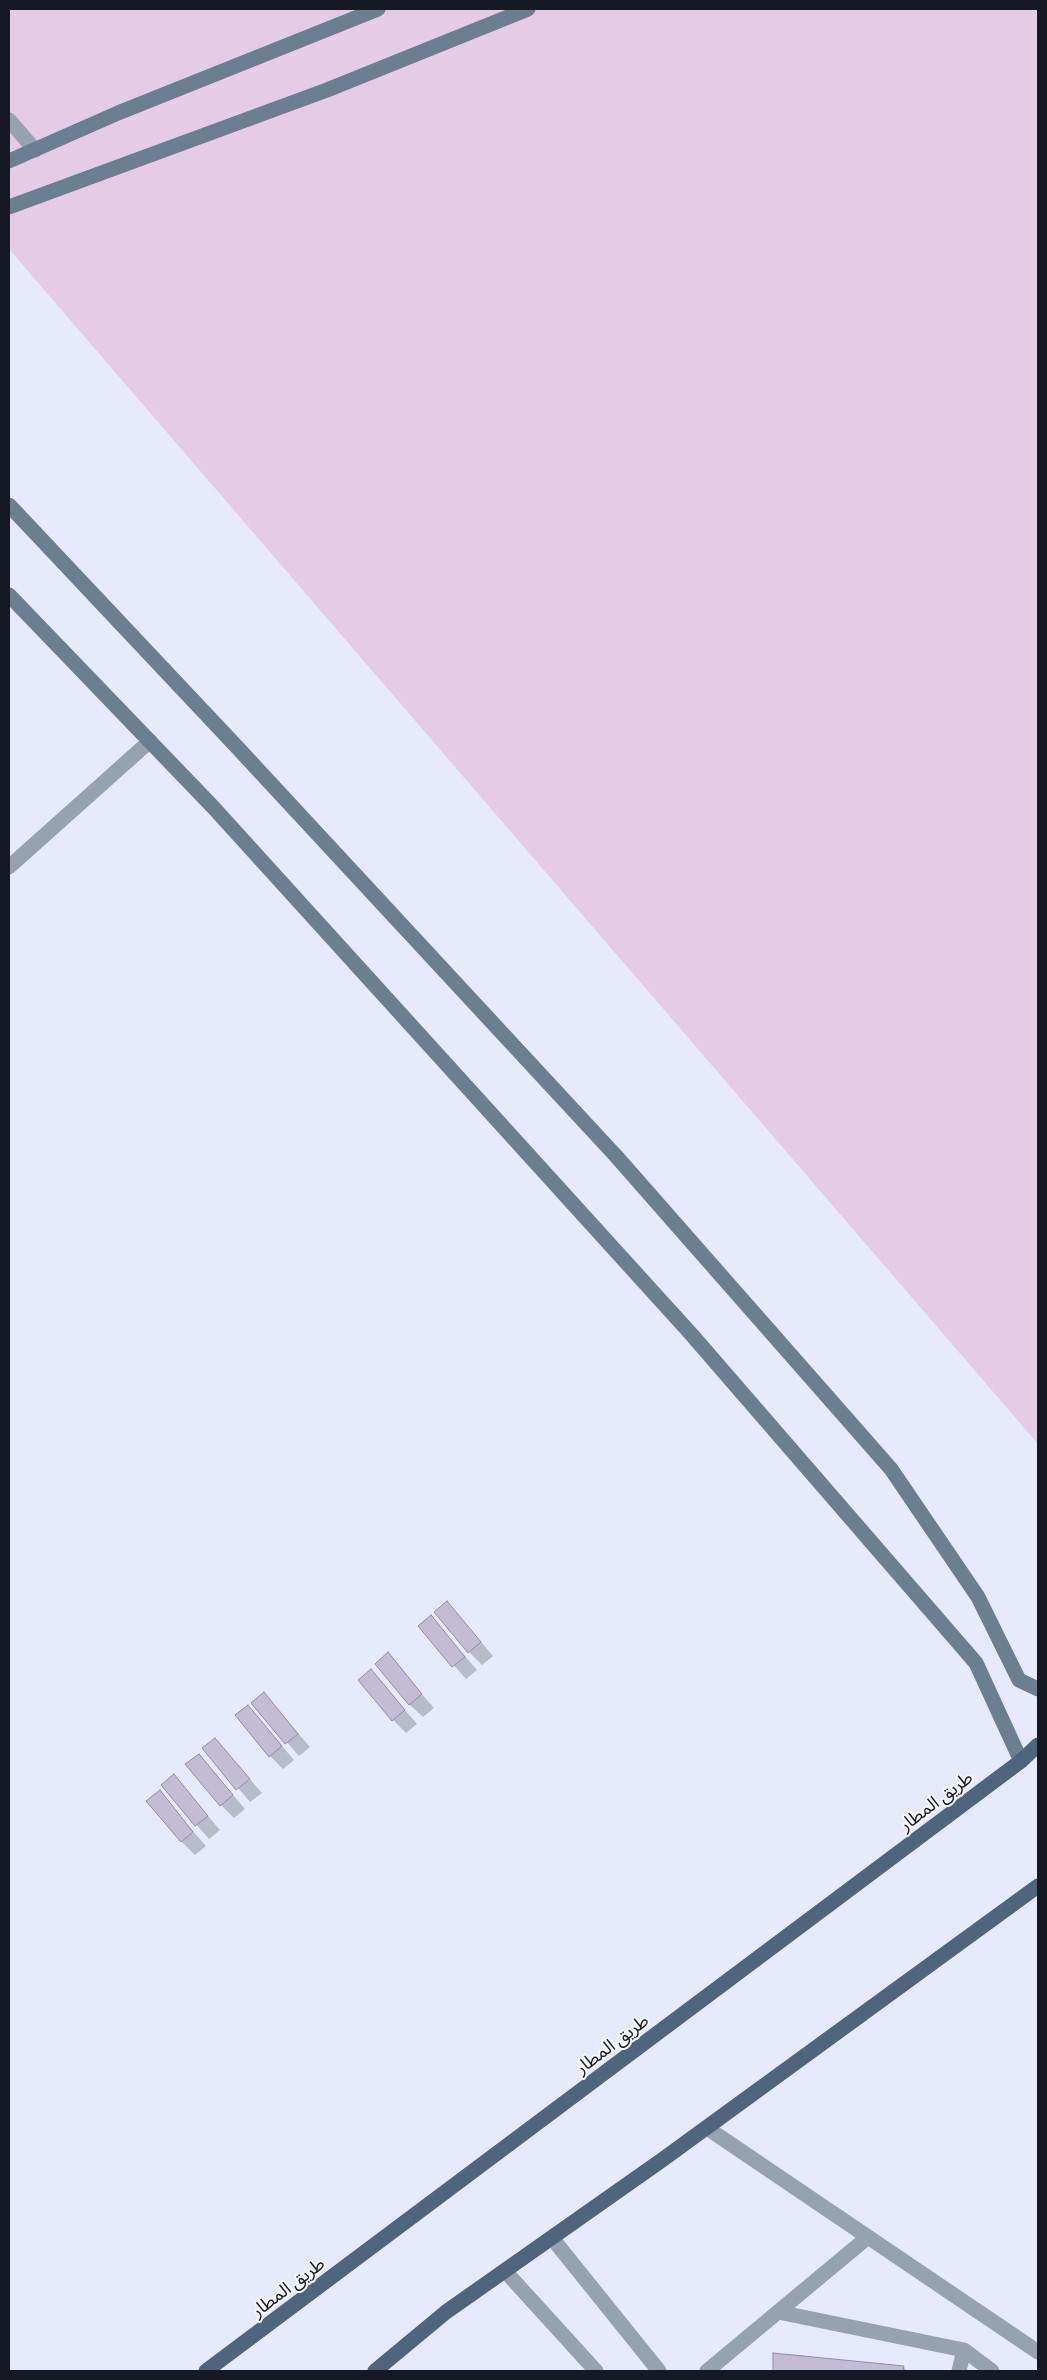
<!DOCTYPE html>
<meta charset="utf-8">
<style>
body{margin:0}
#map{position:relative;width:1047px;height:2380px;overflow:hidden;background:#e6eafc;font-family:Commissioner,sans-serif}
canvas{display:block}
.frame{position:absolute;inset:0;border:10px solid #161823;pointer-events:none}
</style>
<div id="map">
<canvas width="1047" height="2380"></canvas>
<div class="frame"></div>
</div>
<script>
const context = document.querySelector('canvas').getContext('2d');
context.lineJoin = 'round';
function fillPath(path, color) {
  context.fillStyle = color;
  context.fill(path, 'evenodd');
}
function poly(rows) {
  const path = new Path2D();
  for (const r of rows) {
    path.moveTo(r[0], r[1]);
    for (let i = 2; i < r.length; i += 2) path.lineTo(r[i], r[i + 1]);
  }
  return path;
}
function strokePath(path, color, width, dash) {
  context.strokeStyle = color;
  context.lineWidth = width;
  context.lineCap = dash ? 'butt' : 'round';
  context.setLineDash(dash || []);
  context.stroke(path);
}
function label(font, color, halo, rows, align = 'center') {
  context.font = font + ' Commissioner,"Noto Sans Arabic",sans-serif';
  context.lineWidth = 4;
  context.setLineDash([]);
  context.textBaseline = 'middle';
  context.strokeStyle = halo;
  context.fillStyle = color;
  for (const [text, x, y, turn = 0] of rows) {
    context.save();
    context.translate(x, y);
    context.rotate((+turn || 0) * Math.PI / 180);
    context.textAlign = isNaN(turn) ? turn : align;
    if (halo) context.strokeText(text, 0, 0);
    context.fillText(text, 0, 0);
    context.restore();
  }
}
fillPath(poly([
 [9,9,1038,9,1038,1444,9,249]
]), '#e5cbe6');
fillPath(poly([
 [447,1602,493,1656,482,1665,469,1652],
 [431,1617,477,1670,466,1679,419,1626],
 [387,1654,434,1708,423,1717,409,1704],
 [371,1671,417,1724,406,1733,393,1720],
 [264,1694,310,1747,299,1756,253,1703],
 [248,1706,294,1760,283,1769,270,1756],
 [215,1739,262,1793,250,1802,204,1748],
 [199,1755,245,1809,234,1818,221,1805],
 [174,1776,220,1830,209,1839,162,1785],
 [159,1792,206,1846,195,1855,181,1841],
 [774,2354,903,2367,907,2371,774,2371]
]), '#0003');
const building = poly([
 [447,1601,481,1642,468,1653,434,1612,447,1601],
 [431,1615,465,1657,452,1667,418,1626,431,1615],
 [388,1652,422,1694,409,1705,375,1664,388,1652],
 [371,1669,405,1710,392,1721,358,1680,371,1669],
 [264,1692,298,1734,285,1744,251,1703,264,1692],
 [248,1705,282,1746,269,1757,235,1715,248,1705],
 [215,1738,250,1779,236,1790,202,1748,215,1738],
 [199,1754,233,1795,220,1806,185,1764,199,1754],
 [174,1774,208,1816,195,1826,161,1785,174,1774],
 [160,1790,193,1832,181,1842,146,1801,160,1790],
 [773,2353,904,2366,903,2371,773,2371,773,2353]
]);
fillPath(building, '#c4bbd7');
strokePath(building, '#948ba6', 1);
strokePath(poly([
 [707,2128,1038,2352],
 [552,2238,659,2371],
 [505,2271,596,2371],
 [778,2312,964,2350,992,2371],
 [707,2371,868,2237],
 [959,2371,964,2350]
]), '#96a2af', 15);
strokePath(poly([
 [9,120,35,150],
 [9,867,150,741]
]), '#96a2af', 15);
strokePath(poly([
 [9,161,118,113,378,9],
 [9,207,327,90,528,9],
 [9,505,236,746,616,1156,891,1469,978,1597,1019,1680,1038,1689],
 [9,595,213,807,692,1335,976,1663,1021,1761]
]), '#6c7e92', 15);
strokePath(poly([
 [206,2371,1021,1761,1038,1745],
 [375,2371,446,2312,662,2160,1038,1886]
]), '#4f657d', 15);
label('18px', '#161823', '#f7f8fe', [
 ["طريق المطار",936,1801,-37],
 ["طريق المطار",612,2044,-37],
 ["طريق المطار",288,2287,-37]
]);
</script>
